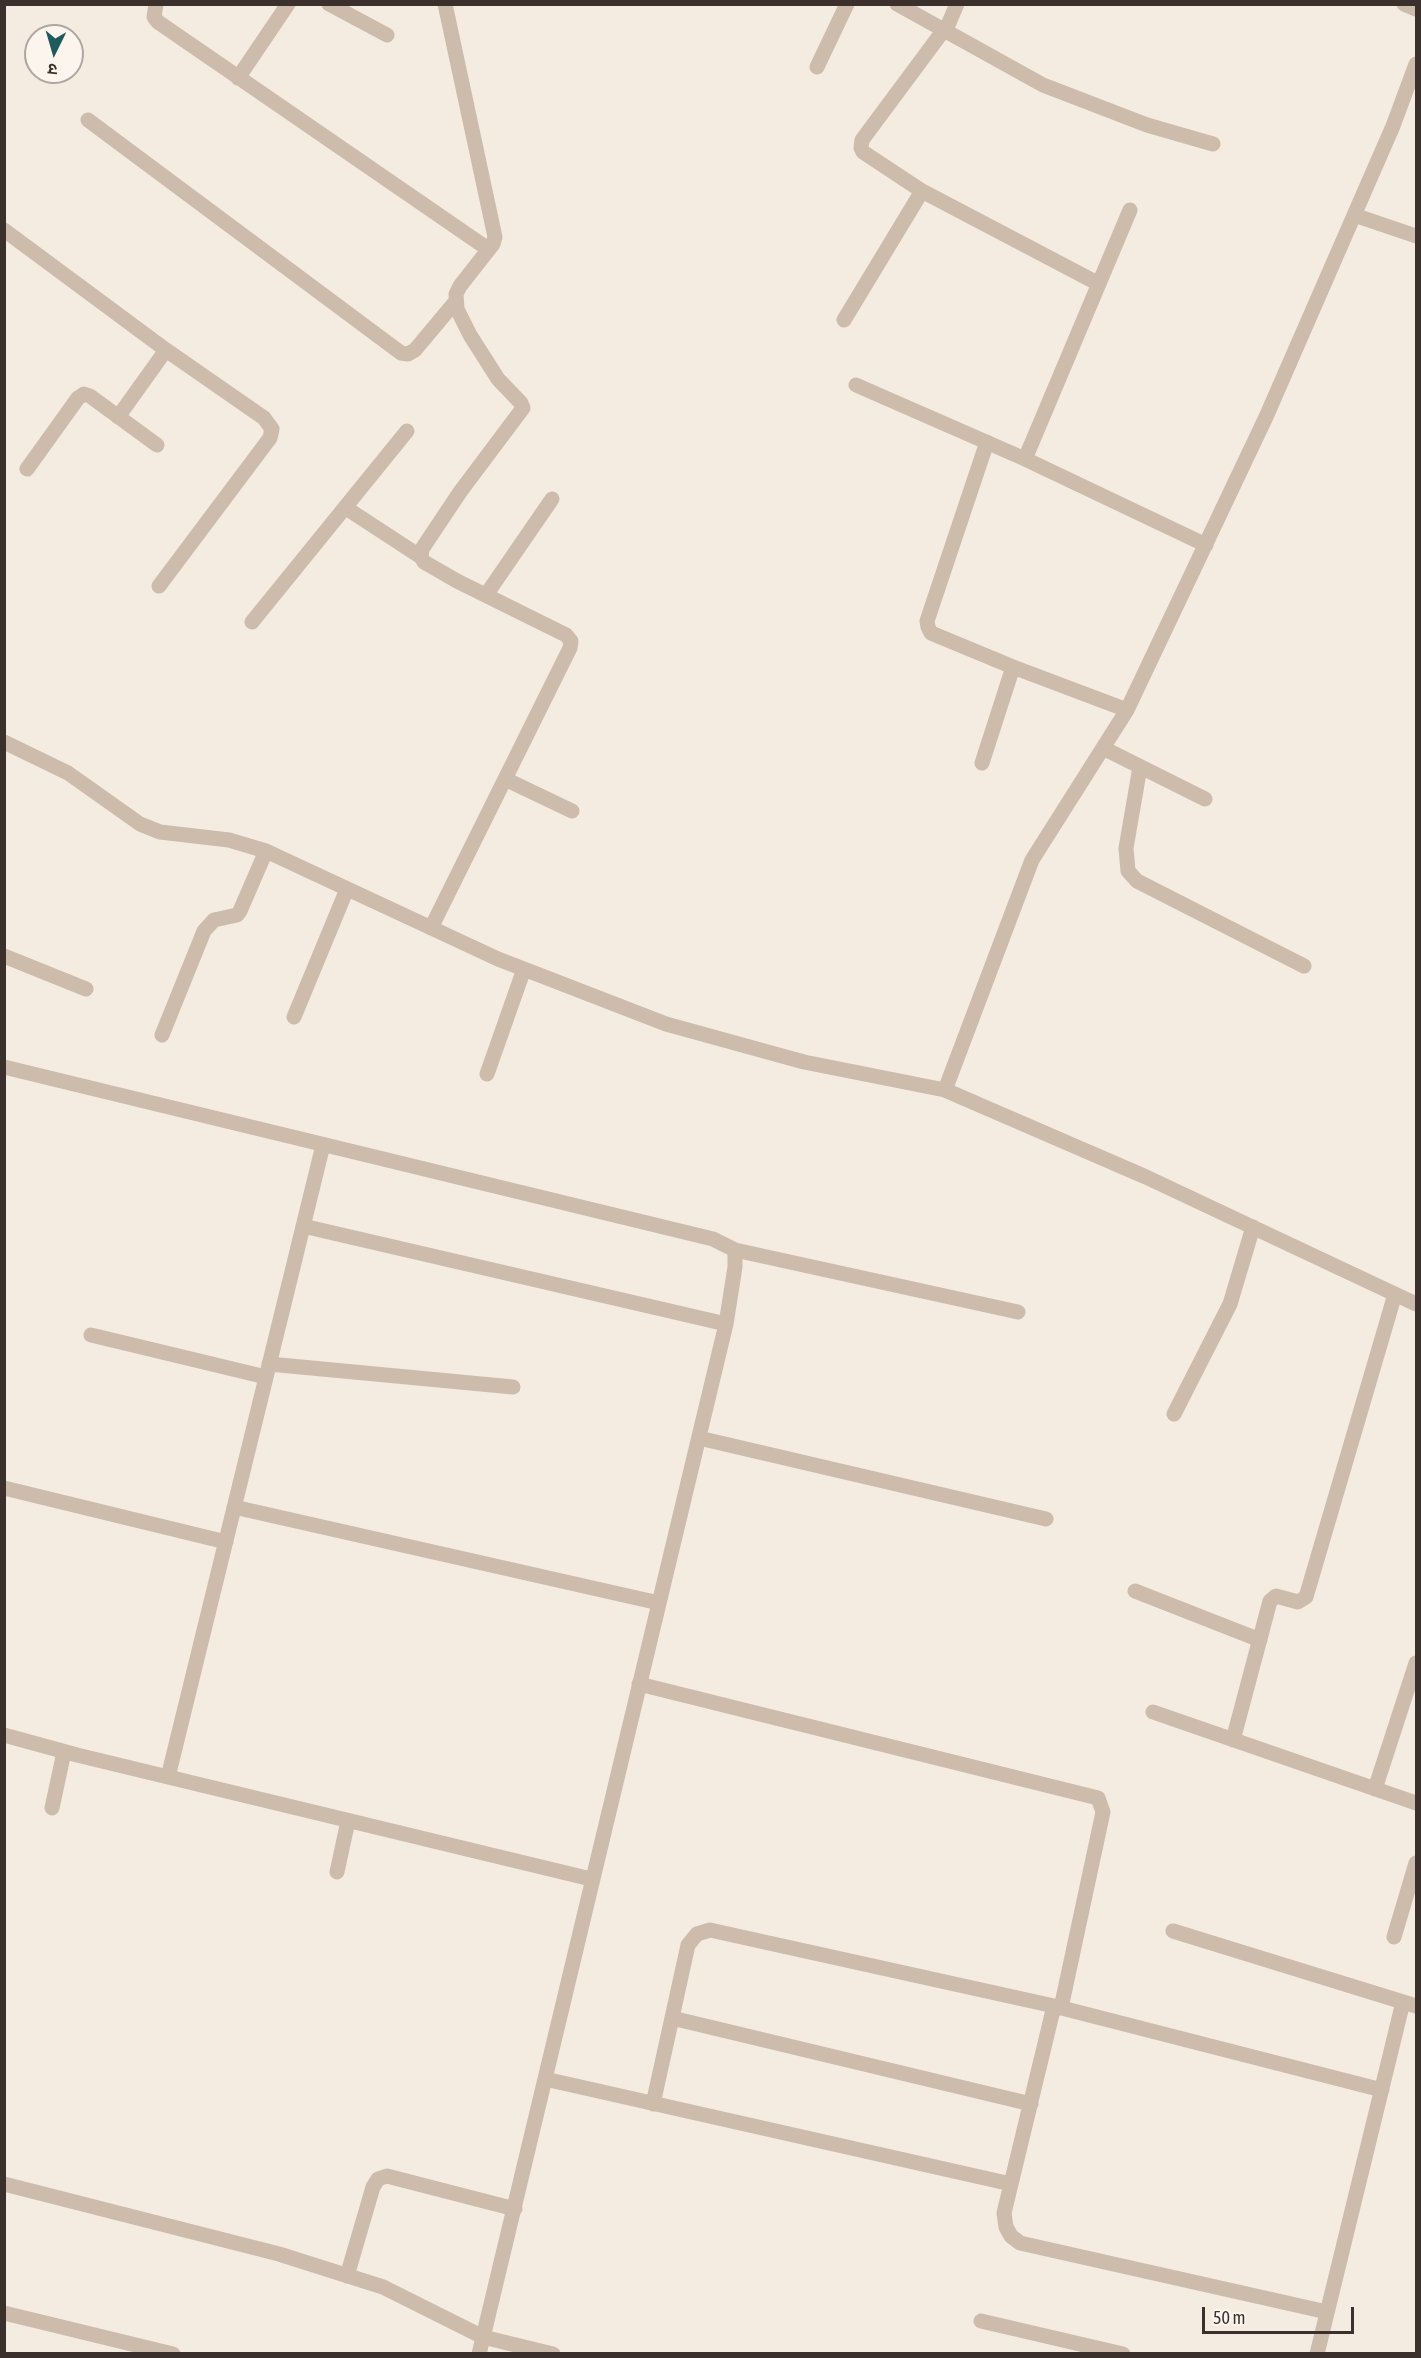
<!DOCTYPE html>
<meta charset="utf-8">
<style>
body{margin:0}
#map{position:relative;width:1421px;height:2358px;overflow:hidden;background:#f4ebe1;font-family:"Asap Condensed","Noto Sans Devanagari",sans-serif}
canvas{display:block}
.frame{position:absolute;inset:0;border:6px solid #3b302b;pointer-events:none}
.north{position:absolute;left:24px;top:24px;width:60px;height:60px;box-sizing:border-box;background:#fbf5ee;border:2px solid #aea6a0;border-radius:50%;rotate:185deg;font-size:16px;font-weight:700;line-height:24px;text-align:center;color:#3b302b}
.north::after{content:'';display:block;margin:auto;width:21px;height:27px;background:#1f5a5e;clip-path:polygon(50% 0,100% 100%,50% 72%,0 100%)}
.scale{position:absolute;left:1202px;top:2307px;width:152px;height:27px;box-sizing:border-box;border:3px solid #3b302b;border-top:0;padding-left:8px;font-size:18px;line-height:21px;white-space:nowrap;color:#3b302b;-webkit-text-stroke:4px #fbf5ee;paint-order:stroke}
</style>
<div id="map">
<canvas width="1421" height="2358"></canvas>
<div class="frame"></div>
<div class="north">उ</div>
<div class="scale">50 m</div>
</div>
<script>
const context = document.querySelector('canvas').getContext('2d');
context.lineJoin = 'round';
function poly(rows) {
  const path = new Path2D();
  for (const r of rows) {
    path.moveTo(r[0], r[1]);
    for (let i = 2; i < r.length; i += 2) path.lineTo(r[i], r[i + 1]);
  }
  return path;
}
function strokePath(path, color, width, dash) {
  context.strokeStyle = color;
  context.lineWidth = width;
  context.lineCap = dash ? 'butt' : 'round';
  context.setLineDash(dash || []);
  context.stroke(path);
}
strokePath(poly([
 [156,4,154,17,158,22,488,249],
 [329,4,387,35],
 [897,4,1043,85,1147,125,1213,144],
 [1404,4,1416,9],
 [943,31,862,140,861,148,863,152,922,191,1099,284],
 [945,32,957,4],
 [817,67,847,4],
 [238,78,288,4],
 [88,120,401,353,408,354,415,350,456,301],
 [1354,215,1416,236],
 [4,230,166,350,264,418,272,429,270,438,159,586],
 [844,320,922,191],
 [856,385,1025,459,1206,545],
 [118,417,166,350],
 [987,442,927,621,928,627,931,633,1013,667,1127,710],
 [1025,459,1130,210],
 [27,469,78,398,84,394,90,396,157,445],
 [346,508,421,557],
 [486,595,552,499],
 [252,622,407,431],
 [4,742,68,773,140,824,160,832,229,840,266,851,498,959,666,1024,804,1062,945,1090,1146,1177,1416,1304],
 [1103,748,1205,799],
 [982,763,1013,667],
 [1140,767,1126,848,1128,871,1137,881,1304,966],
 [505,779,572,811],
 [431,928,570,648,571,641,566,635,457,581,424,562,421,557,422,549,460,492,523,408,521,403,498,379,470,335,457,309,456,294,460,286,493,244,495,237,445,4],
 [4,956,86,989],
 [294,1017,347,889],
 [162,1035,204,931,214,920,237,915,240,911,266,851],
 [4,1067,713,1239,735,1250,735,1267,726,1324,479,2354],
 [487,1074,524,969],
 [945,1090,1032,860,1127,710,1266,417,1393,126,1416,64],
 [303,1226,726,1324],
 [735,1250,1018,1312],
 [91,1335,266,1377],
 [269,1364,513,1387],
 [1174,1414,1230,1304,1253,1227],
 [699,1438,1046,1519],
 [4,1488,226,1542],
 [234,1507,659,1603],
 [1135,1591,1260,1640],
 [639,1684,1098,1798,1103,1812,1061,2008],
 [1153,1712,1416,1803],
 [4,1735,77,1755,591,1879],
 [1233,1740,1270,1601,1276,1596,1298,1602,1306,1597,1395,1294],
 [168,1777,323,1145],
 [1375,1789,1416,1663],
 [52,1808,64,1752],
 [337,1872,348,1821],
 [1173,1931,1416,2006],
 [1394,1937,1416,1863],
 [1054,2006,1004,2213,1006,2227,1011,2236,1020,2243,1327,2312],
 [672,2018,1031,2104],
 [545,2079,1011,2184],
 [653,2104,688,1945,697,1934,710,1930,1054,2006,1382,2090],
 [4,2184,279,2254,383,2287,483,2337,553,2354],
 [347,2276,373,2187,378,2179,387,2176,515,2209],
 [4,2313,173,2354],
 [981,2321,1123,2354],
 [1317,2354,1403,2002]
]), '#cdbbac', 15);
</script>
